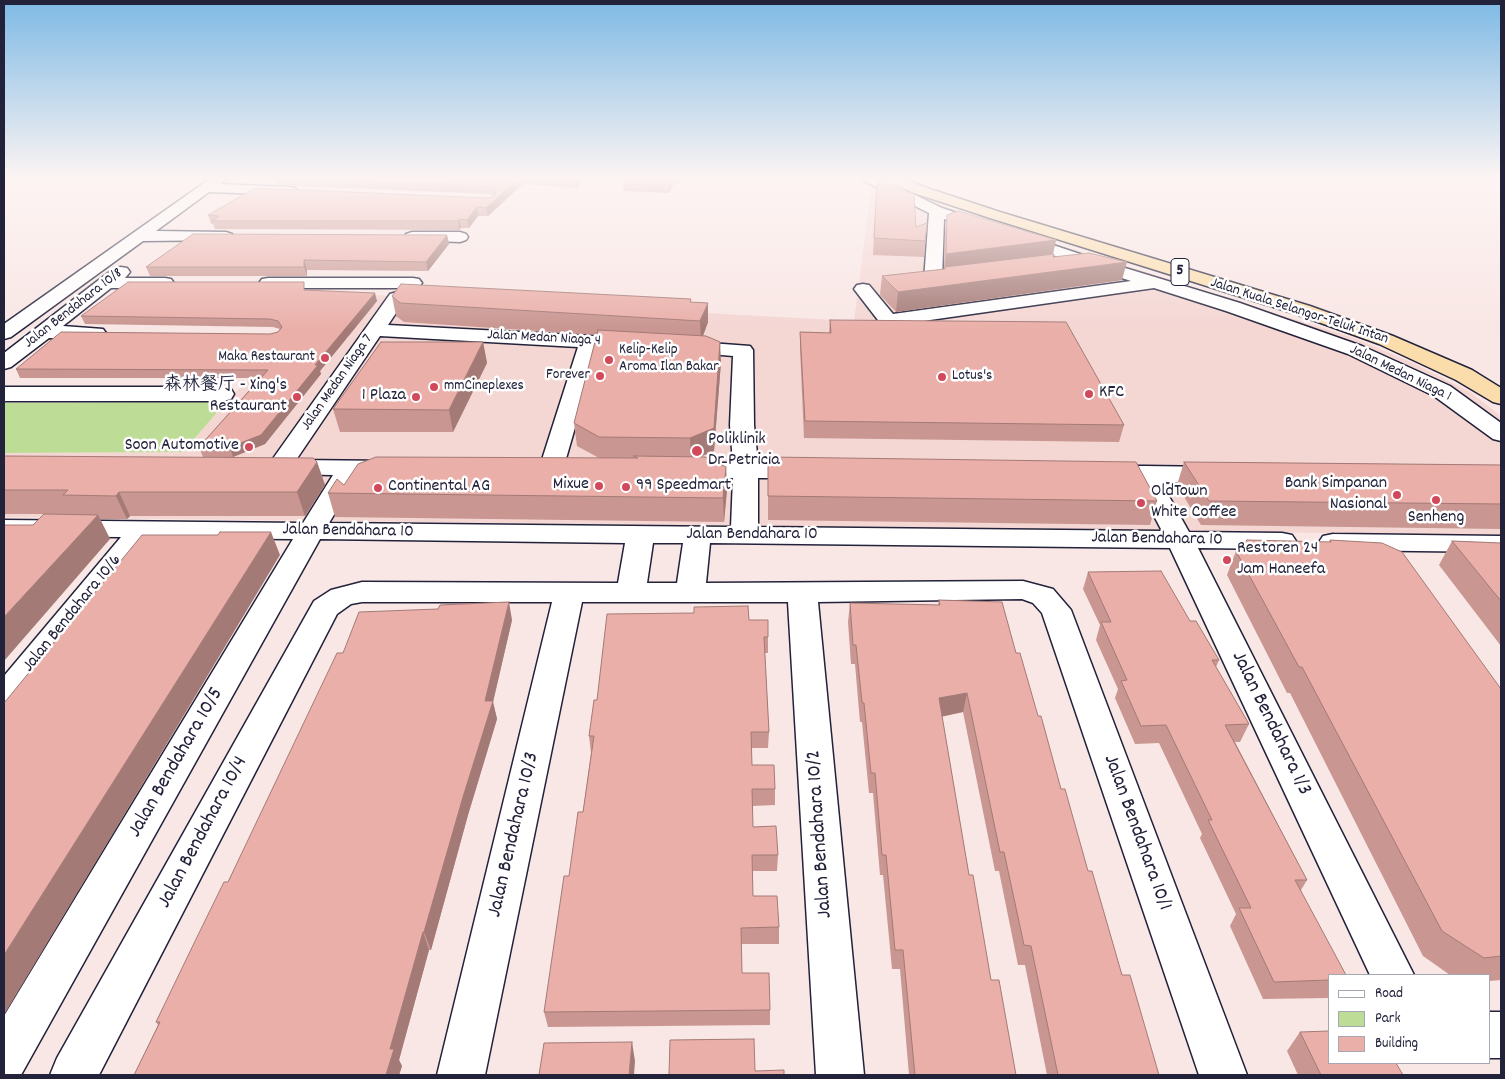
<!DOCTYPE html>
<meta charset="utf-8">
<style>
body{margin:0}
#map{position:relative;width:1505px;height:1079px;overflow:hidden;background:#f9e7e5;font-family:Dekko,sans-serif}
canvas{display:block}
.frame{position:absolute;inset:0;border:5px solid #22223b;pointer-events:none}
.legend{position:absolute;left:1328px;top:974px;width:162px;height:90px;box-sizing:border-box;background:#fff;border:1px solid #a7a7b1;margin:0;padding:6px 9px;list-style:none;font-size:15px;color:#22223b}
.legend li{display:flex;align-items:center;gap:10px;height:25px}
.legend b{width:25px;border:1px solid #a7a7b1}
</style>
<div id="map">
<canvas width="1505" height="1079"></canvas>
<div class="frame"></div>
<ul class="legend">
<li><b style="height:6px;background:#fff"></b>Road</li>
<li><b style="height:14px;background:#bddc95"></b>Park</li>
<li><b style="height:14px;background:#eaafa9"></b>Building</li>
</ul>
</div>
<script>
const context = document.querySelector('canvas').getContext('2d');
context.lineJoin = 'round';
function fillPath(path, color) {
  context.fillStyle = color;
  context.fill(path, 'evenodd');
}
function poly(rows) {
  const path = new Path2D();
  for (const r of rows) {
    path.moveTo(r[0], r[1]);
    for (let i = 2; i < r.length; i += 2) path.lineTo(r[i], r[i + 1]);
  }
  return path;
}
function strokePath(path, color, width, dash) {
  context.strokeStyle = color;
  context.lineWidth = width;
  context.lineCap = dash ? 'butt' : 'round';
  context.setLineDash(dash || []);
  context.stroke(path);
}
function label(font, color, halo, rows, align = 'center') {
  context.font = font + ' Dekko,"LXGW WenKai TC",sans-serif';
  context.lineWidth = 5;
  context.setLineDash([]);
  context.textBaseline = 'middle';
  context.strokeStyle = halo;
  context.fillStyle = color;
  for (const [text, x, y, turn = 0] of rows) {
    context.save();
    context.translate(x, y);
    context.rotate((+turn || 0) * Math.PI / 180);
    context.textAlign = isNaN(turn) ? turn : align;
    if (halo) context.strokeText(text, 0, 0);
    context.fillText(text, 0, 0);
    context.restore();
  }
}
fillPath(poly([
 [885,182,983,221,1354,338,1413,363,1470,392,1501,416,1501,535,4,517,4,453,183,452,226,402,337,293,854,321,872,183]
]), '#f4d6d3');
fillPath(poly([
 [226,402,183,452,4,453,4,403]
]), '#bddc95');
const minor = poly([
 [211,178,227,178,220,184,290,187,295,188,297,191,295,194,290,195,209,192,156,231,226,232,232,234,234,237,232,240,143,241,11,337,4,339,4,324,211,178],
 [862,178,880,178,942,208,1089,257,1240,303,1362,346,1450,386,1501,423,1501,441,1493,439,1434,396,1348,354,1226,311,1154,288,888,326,881,324,854,289,857,285,863,284,869,285,893,314,1131,281,944,219,942,280,939,284,933,285,927,284,924,280,929,213,864,181,862,178],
 [412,232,460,232,466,234,468,237,466,240,460,242,406,240,404,237,406,234,412,232],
 [121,267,127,268,130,272,125,278,165,278,171,279,174,283,171,287,165,288,111,288,63,326,103,329,106,333,103,337,96,339,49,338,11,367,4,369,4,353,100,279,115,268,121,267],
 [268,278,413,278,419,279,422,283,419,287,413,288,268,288,262,287,259,283,262,279,268,278],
 [397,292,404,294,406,298,388,325,632,338,639,340,642,344,639,348,632,350,598,348,563,469,560,474,551,476,542,474,539,469,578,347,380,336,296,460,392,461,401,463,404,468,401,473,392,475,358,475,329,523,731,527,733,478,690,477,681,475,678,470,681,465,690,463,733,463,730,425,733,356,676,351,673,347,676,343,683,341,750,346,753,350,754,425,758,463,805,464,814,466,817,471,814,476,805,478,758,478,758,527,1162,531,1136,482,1105,482,1096,479,1092,474,1096,469,1105,466,1144,466,1217,467,1226,470,1230,475,1226,480,1217,483,1161,482,1189,532,1282,533,1292,535,1296,541,1292,547,1282,549,1198,548,1414,975,1370,975,1170,548,710,543,706,583,1023,581,1053,589,1071,610,1247,1075,1199,1075,1042,613,1033,603,1022,599,818,602,864,1075,816,1075,788,602,582,602,485,1075,437,1075,552,602,362,602,351,604,337,614,99,1075,50,1075,57,1058,314,601,331,590,362,582,618,583,625,543,320,539,21,1075,4,1075,4,1016,293,539,150,538,16,707,4,710,4,676,121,537,4,536,4,520,303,523,333,475,279,474,270,472,267,467,390,294,397,292],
 [653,543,683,543,677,583,647,583,653,543],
 [4,387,223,387,231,389,234,394,231,399,223,401,4,401,4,387],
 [1333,534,1501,536,1501,552,1333,550,1323,548,1319,542,1323,536,1333,534],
 [1489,1012,1501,1012,1501,1058,1489,1058,1489,1012]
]);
const highway = poly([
 [884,178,903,178,924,187,1000,212,1310,306,1393,336,1472,370,1501,388,1501,404,1493,402,1456,380,1379,344,1296,314,990,218,914,193,886,181,884,178]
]);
strokePath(minor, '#22223b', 3);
strokePath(highway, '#22223b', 3);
fillPath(minor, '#fff');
fillPath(highway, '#fbddab');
fillPath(poly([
 [275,178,586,178,576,188,523,184,488,216,478,216,469,228,461,228,459,230,215,229,213,224,211,224,208,215,488,198,493,197,494,196,489,194,277,185],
 [625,178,684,178,680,183,674,183,669,193,624,191,623,184,625,180],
 [877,181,916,227,927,223,924,257,873,255],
 [947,215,1056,240,1053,254,1053,257,1122,280,896,312,880,295,882,276,944,269,945,232],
 [447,235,449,244,428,271,307,270,307,276,150,276,146,267],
 [306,290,377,301,320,371,321,374,265,444,233,457,203,457,199,447,260,378,20,378,16,369,270,334,278,332,280,329,273,327,85,324,81,316],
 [392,296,691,302,708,322,703,336,721,362,714,451,701,456,726,467,727,490,724,522,335,517,328,493,344,485,599,458,577,446,574,423,597,335,404,322,396,316],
 [830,320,1124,425,1119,442,804,438,800,348,800,332,829,333],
 [483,342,487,363,453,432,340,432,333,409],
 [4,456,317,462,325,485,305,516,130,516,127,519,100,519,110,539,33,525,73,514,4,514],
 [768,457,1157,501,1150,525,768,520],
 [1184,462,1501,465,1501,529,1201,525,1177,485],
 [1330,540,1501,689,1501,980,1489,981,1489,975,1450,975,1423,956,1290,693,1287,693,1227,575,1236,551,1329,542],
 [1452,541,1501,543,1501,646,1439,565],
 [1088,572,1190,621,1219,660,1216,667,1249,724,1240,742,1235,742,1307,880,1301,890,1329,975,1329,998,1263,999,1230,926,1236,914,1200,838,1202,834,1159,743,1135,744,1115,698,1118,689,1096,640,1100,625,1083,589],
 [939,600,1016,653,1122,975,1159,1075,1047,1075,1025,965,1018,965,999,871,995,871,963,712,942,716,969,875,991,980,1016,1075,909,1075,900,969,892,969,883,875,880,875,873,793,869,793,862,722,860,722,855,664,851,664,848,622,850,603,938,605],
 [694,613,749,620,768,637,768,653,765,653,769,732,768,748,751,748,752,765,775,789,775,805,752,806,753,827,778,855,777,871,752,871,753,896,779,927,779,944,741,944,742,973,770,1010,770,1025,548,1027,544,1012,569,876,583,812,591,753,589,736,597,700],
 [512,620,493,702,497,719,468,815,431,950,429,950,399,1060,402,1066,399,1075,134,1075,158,1025,156,1022,228,882,343,653],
 [1300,1032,1403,1075,1298,1075,1287,1051]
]), '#c99691');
fillPath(poly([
 [520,178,522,178,523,184,488,216,486,208],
 [577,178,586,178,576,188,576,180],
 [672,178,674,178,674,183,669,193,668,185],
 [679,178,684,178,680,183],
 [477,207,478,216,469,228,467,220],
 [460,219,461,228,459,230,458,221],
 [447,235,449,244,428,271,426,262],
 [1056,240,1052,258,944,272,946,254],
 [304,260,307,270,307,276,304,267],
 [1127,262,1122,280,896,312,898,292],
 [375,293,377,301,320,371,321,374,265,444,233,457,230,447,315,365],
 [708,303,708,322,701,341,700,321],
 [483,342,487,363,453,432,449,410],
 [720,342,721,362,714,451,691,461,690,438],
 [317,462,325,485,305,516,297,492],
 [726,467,727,490,724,522,723,498],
 [119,492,130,516,127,519,116,496],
 [98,515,110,539,4,661,4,617],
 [271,532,280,555,4,1015,4,955],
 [509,602,512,620,493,702,497,719,468,815,431,950,424,932,485,701],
 [967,693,963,712,936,718,939,698],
 [423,932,429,950,399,1060,402,1066,399,1075,386,1075,390,1049],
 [632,1042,635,1061,634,1075,629,1075]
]), '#a47a76');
const building = poly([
 [305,178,520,178,486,208,477,207,467,220,460,219,458,221,212,221,219,216,208,215,255,188,488,198,493,197,496,193,494,188,488,186,305,178],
 [546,178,577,178,576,180,546,178],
 [627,178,672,178,668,185,623,184,627,178],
 [877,181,914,194,916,227,927,223,925,241,874,238,877,181],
 [958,211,1056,240,946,254,947,215,958,211],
 [193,234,447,235,426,262,304,260,304,267,146,267,193,234],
 [1089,253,1127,262,898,292,882,276,945,269,945,267,1054,254,1053,257,1089,253],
 [128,282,304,282,304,290,375,293,315,365,318,365,261,435,230,447,199,447,268,370,16,369,61,332,270,334,278,332,282,327,278,321,270,319,81,316,128,282],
 [401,284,691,299,690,302,708,303,700,321,400,303,392,296,401,284],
 [830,320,1066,322,1124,425,805,421,800,332,831,333,830,320],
 [598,330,706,336,720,342,714,428,690,438,599,437,574,423,598,330],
 [381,342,483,342,449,410,333,409,381,342],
 [4,456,313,458,317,462,297,492,119,492,116,496,63,495,68,490,4,490,4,456],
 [634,456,705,457,726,467,723,498,328,493,337,479,344,485,358,464,376,457,638,458,634,456],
 [768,457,1136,462,1157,501,768,496,768,457],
 [1184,462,1501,465,1501,504,1209,501,1184,462],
 [44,514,98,515,4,617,4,525,33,525,44,514],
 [220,532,271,532,4,955,4,703,142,535,218,535,220,532],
 [1247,540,1331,542,1330,540,1382,543,1402,552,1501,689,1501,956,1484,958,1442,931,1302,667,1299,667,1236,551,1247,540],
 [1452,541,1501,543,1501,601,1452,541],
 [1161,571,1190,621,1196,621,1219,660,1212,660,1249,724,1225,725,1307,880,1295,880,1346,975,1329,975,1329,980,1274,982,1239,908,1251,908,1208,820,1212,820,1166,725,1141,726,1121,681,1127,680,1101,622,1111,622,1088,572,1161,571],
 [939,600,1002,602,1016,653,1020,653,1038,716,1041,716,1061,789,1065,789,1088,871,1092,871,1122,975,1130,975,1159,1075,1058,1075,1031,946,1024,945,1004,852,1000,852,967,693,939,698,969,875,973,875,991,980,999,980,1016,1075,915,1075,903,950,895,950,886,855,882,855,875,773,871,773,864,703,862,702,856,645,853,645,850,603,940,605,939,600],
 [509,602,485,701,493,701,463,797,424,932,423,932,390,1049,394,1049,386,1075,134,1075,160,1022,156,1022,198,935,224,882,228,882,337,653,343,653,359,612,438,609,440,605,509,602],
 [748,606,749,620,768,620,768,637,764,637,769,732,751,732,752,765,774,765,775,789,752,789,753,827,776,826,778,855,752,855,753,896,777,896,779,927,741,928,742,973,769,973,770,1010,544,1012,564,876,569,876,578,812,583,812,594,736,589,736,594,700,597,700,607,614,694,613,694,607,748,606],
 [1329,1031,1329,1063,1396,1063,1403,1075,1321,1075,1300,1032,1329,1031],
 [754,1039,755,1071,784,1070,784,1075,669,1075,670,1040,754,1039],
 [632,1042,629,1075,539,1075,544,1043,632,1042]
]);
fillPath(building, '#eaafa9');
strokePath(building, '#a47a76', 1);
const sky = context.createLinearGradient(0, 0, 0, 329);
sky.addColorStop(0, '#7ebae5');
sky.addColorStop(0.54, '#fcf4f3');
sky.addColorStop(1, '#fcf4f300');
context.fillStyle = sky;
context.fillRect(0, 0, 1505, 329);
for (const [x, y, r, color] of [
 [325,358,5,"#d1495b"],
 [609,360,5,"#d1495b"],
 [600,376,5,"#d1495b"],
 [942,377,5,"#d1495b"],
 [434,387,5,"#d1495b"],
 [1089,394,5,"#d1495b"],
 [297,397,5,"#d1495b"],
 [416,397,5,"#d1495b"],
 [249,447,5,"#d1495b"],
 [697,451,6,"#d1495b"],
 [599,486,5,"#d1495b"],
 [626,487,5,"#d1495b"],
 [378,488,5,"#d1495b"],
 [1397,495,5,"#d1495b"],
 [1436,500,5,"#d1495b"],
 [1141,503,5,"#d1495b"],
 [1227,560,5,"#d1495b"]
]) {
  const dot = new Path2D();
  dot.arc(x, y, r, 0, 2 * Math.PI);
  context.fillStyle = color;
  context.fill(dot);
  strokePath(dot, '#fff', 2);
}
label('15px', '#22223b', '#fff', [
 ["Jalan Bendahara 10/8",74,309,-38],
 ["Jalan Kuala Selangor-Teluk Intan",1299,312,18],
 ["Jalan Medan Niaga 4",544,339,3],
 ["Jalan Medan Niaga 1",1400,374,26],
 ["Jalan Medan Niaga 7",338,383,-55]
]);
label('15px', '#22223b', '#fff', [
 ["Kelip-Kelip",619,351],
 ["Aroma Ilan Bakar",619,368],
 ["Maka Restaurant",315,358,"right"],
 ["Forever",590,376,"right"],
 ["Lotus's",952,377],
 ["mmCineplexes",444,387]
], 'left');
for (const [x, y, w] of [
 [1180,272,18]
]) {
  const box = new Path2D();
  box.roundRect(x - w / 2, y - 13.5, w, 27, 4);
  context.fillStyle = '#fff';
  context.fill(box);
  strokePath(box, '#22223b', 1);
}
label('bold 16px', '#22223b', null, [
 ["5",1180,272]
]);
label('18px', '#22223b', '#fff', [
 ["森林餐厅 - Xing's",287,387,"right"],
 ["Restaurant",287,408,"right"],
 ["KFC",1099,394],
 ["1 Plaza",406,397,"right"],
 ["Poliklinik",708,441],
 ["Dr Petricia",708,462],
 ["Soon Automotive",239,447,"right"],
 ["Bank Simpanan",1387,485,"right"],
 ["Nasional",1387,506,"right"],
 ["Mixue",589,486,"right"],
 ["99 Speedmart",636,487],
 ["Continental AG",388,488],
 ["OldTown",1151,493],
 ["White Coffee",1151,514],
 ["Senheng",1436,519,"center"],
 ["Restoren 24",1237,550],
 ["Jam Haneefa",1237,571]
], 'left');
label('18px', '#22223b', '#fff', [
 ["Jalan Bendahara 10",348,532,1],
 ["Jalan Bendahara 10",752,536],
 ["Jalan Bendahara 10",1157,540,1],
 ["Jalan Bendahara 10/6",73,614,-51]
]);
label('21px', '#22223b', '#fff', [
 ["Jalan Bendahara 1/3",1270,724,64],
 ["Jalan Bendahara 10/5",177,763,-60],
 ["Jalan Bendahara 10/4",204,833,-62],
 ["Jalan Bendahara 10/1",1136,833,70],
 ["Jalan Bendahara 10/2",821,834,-94],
 ["Jalan Bendahara 10/3",515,835,-77]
]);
</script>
